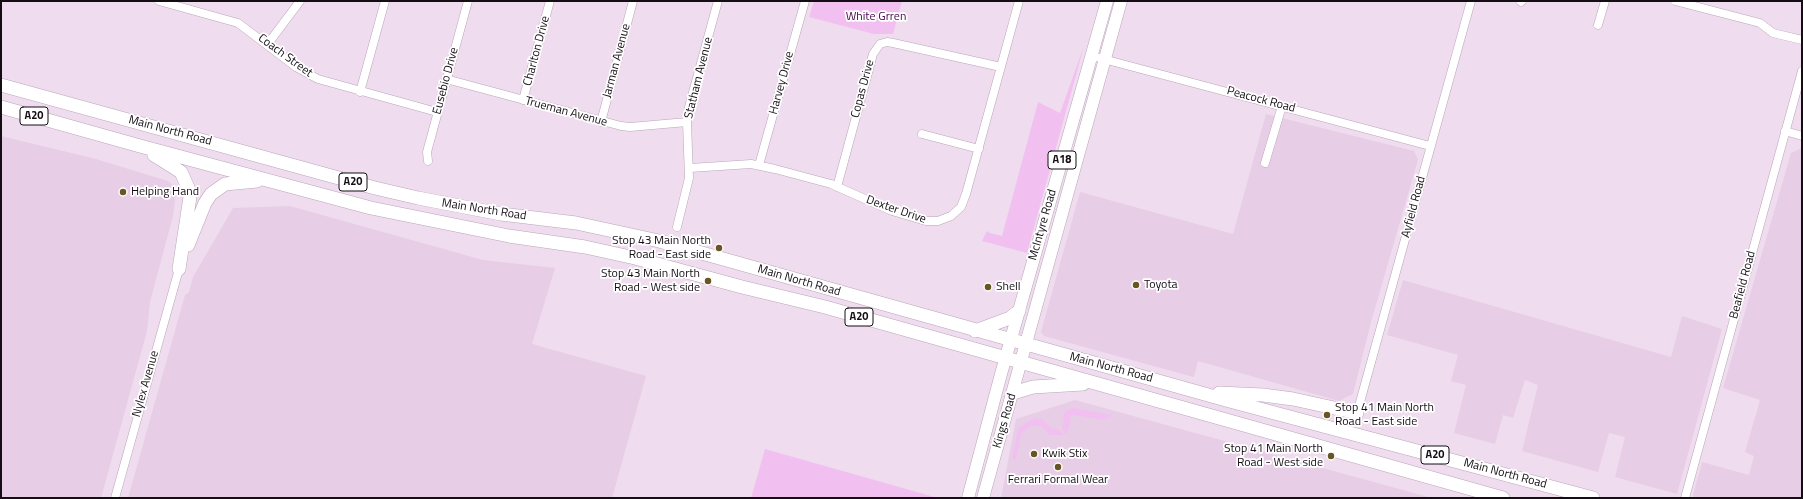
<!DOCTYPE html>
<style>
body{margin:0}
#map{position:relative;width:1803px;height:499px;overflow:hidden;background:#efdcee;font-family:"Titillium Web",sans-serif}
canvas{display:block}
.frame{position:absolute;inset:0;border:2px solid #140e14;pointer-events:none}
</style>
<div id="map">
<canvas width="1803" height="499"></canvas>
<div class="frame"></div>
</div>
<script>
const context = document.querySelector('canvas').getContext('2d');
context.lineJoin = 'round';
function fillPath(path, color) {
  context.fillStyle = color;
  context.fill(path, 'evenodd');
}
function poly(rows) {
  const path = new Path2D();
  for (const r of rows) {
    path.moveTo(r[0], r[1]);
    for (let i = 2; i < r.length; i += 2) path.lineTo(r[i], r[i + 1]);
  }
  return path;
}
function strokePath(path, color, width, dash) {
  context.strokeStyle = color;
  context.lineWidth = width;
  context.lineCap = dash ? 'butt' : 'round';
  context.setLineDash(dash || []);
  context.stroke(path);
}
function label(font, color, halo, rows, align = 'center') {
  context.font = font + ' "Titillium Web",sans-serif';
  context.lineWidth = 3.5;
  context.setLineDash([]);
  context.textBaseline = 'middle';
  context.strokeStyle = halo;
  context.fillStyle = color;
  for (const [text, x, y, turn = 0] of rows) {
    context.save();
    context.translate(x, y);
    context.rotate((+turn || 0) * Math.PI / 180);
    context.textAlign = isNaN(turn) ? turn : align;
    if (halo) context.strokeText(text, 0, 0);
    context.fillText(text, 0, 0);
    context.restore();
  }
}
fillPath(poly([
 [1266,114,1414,151,1418,160,1371,322,1353,394,1339,401,1198,361,1194,377,1190,376,1044,336,1041,332,1080,192,1233,234],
 [1,136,96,159,168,181,174,186,176,191,173,216,150,302,147,331,101,498,1,498],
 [1802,148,1802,498,1694,498,1693,495,1702,462,1749,475,1754,456,1745,452,1760,400,1723,388,1791,153],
 [290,206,483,260,555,268,532,344,646,376,612,498,128,498,185,295,189,292,193,277,233,208],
 [1403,280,1671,357,1682,316,1722,329,1677,494,1615,477,1625,437,1609,433,1598,472,1522,451,1538,385,1525,380,1513,418,1503,415,1495,444,1454,433,1466,385,1451,381,1458,355,1387,335],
 [1075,400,1432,498,1001,498,1016,419]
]), '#e7cee6');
fillPath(poly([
 [814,1,902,1,893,34,874,34,809,17],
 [1084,46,1027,253,982,241,987,231,990,233,1002,236,1038,102,1060,113],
 [1072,408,1075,408,1113,415,1103,420,1074,415,1071,416,1068,431,1065,434,1062,428,1064,421,1063,416,1066,411],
 [1036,418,1043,420,1051,428,1060,430,1063,435,1050,435,1041,426,1031,426,1021,434,1016,460,1012,459,1018,429,1027,422],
 [765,449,938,498,751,498]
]), '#f2c0f0');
const minor = poly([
 [159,1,238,23,296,67,318,79,437,112],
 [1675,1,1760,23,1773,33,1802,40],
 [1521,2,1522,1],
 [1598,25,1605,1],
 [267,45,300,1],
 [1092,56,1430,146],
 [446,79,621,126,630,127,687,122],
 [360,92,385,1],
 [523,100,550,1],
 [601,122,633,1],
 [1785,131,1802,136],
 [922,134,979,149],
 [428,161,427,152,468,1],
 [1265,163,1282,106],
 [759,165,805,1],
 [690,168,751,164,775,169,831,184,892,211,926,221,938,221,951,216,961,207,966,194,1019,1],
 [837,187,873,54,880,44,887,42,893,43,1001,67],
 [677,227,689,178,687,122,689,107,718,1],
 [1357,413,1471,1],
 [115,498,179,269],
 [1685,498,1802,71]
]);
const primary = poly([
 [968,498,1001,374,1107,1],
 [983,498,1121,1]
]);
const trunk = poly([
 [1,85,375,188,418,198,501,214,576,223,659,241,1226,400,1593,498],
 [1,107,140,146,371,208,509,236,585,247,635,258,742,287,825,307,1503,498],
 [154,155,181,172,190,192,190,197,179,269],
 [188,245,205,203,211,194,225,184,257,181],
 [975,331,1010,318,1019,311],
 [1013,393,1033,387,1083,384],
 [1219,393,1263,395,1293,399,1357,413]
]);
strokePath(minor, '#b9a7b8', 9);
strokePath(primary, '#b9a7b8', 13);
strokePath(trunk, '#b9a7b8', 14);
strokePath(minor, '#fff', 8);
strokePath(primary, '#fff', 12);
strokePath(trunk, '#fff', 13);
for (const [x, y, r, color] of [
 [123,192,4,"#685523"],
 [719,248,4,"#685523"],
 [708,281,4,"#685523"],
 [1136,285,4,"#685523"],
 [988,287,4,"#685523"],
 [1327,415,4,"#685523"],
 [1034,454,4,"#685523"],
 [1331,456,4,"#685523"],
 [1058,467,4,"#685523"]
]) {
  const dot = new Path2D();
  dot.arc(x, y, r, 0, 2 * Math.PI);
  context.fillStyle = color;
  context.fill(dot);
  strokePath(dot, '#fff', 1.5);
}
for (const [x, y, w] of [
 [34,116,28],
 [1062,160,28],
 [353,182,28],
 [859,317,28],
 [1435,455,28]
]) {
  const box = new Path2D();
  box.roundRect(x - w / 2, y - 9, w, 18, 3);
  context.fillStyle = '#fff';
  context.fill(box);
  strokePath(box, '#140e14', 1);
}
label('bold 11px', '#140e14', null, [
 ["A20",34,116],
 ["A18",1062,160],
 ["A20",353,182],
 ["A20",859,317],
 ["A20",1435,455]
]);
label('12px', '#48044a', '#fff', [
 ["White Grren",876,17]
]);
label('12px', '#140e14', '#fff', [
 ["Charlton Drive",537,51,-75],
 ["Coach Street",285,56,36],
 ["Jarman Avenue",617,61,-75],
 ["Statham Avenue",699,78,-76],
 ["Eusebio Drive",446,81,-75],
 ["Harvey Drive",782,83,-75],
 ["Copas Drive",863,89,-75],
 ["Peacock Road",1261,100,15],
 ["Trueman Avenue",566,112,15],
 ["Main North Road",170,131,15],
 ["Ayfield Road",1414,207,-75],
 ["Main North Road",484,210,9],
 ["Dexter Drive",896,210,19],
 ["McIntyre Road",1043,225,-74],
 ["Main North Road",799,281,16],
 ["Beafield Road",1743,285,-75],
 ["Main North Road",1111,368,15],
 ["Nylex Avenue",146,384,-74],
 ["Kings Road",1005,421,-74],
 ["Main North Road",1505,474,15]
]);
label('12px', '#140e14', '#fff', [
 ["Helping Hand",131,192],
 ["Stop 43 Main North",711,241,"right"],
 ["Road - East side",711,255,"right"],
 ["Stop 43 Main North",700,274,"right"],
 ["Road - West side",700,288,"right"],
 ["Toyota",1144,285],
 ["Shell",996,287],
 ["Stop 41 Main North",1335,408],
 ["Road - East side",1335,422],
 ["Stop 41 Main North",1323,449,"right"],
 ["Road - West side",1323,463,"right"],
 ["Kwik Stix",1042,454],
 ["Ferrari Formal Wear",1058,480,"center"]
], 'left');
</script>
